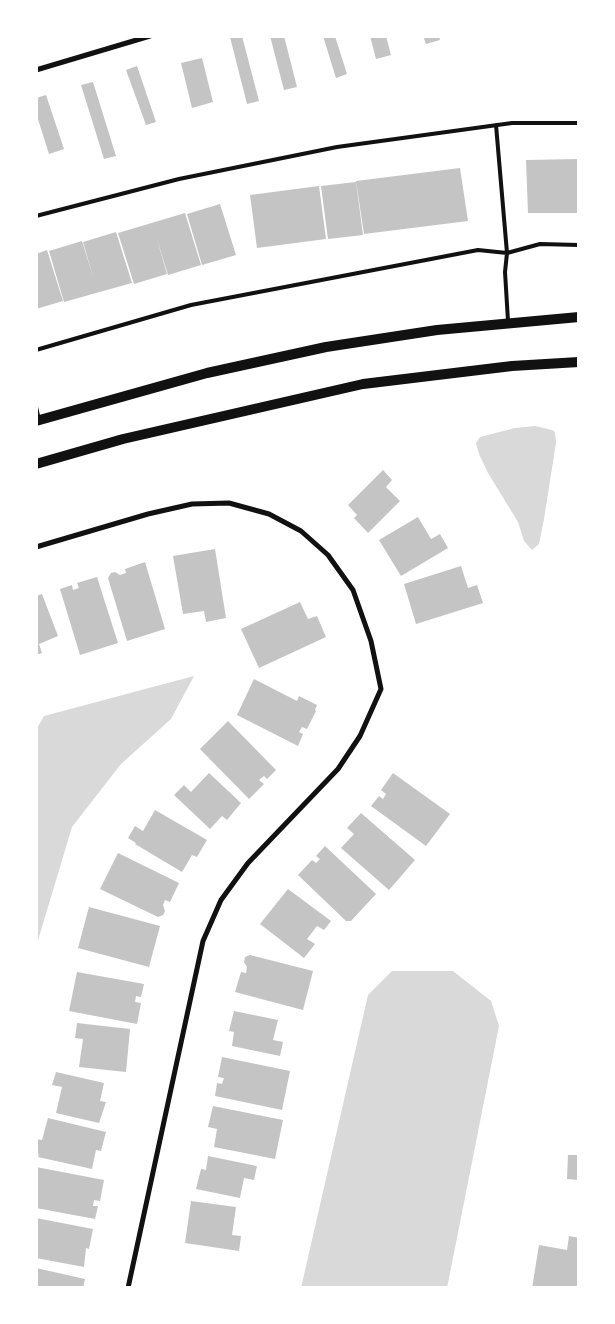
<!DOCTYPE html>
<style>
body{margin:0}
#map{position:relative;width:615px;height:1324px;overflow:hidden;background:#fff;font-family:"PT Sans",sans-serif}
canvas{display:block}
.frame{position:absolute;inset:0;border:38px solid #fff;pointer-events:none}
</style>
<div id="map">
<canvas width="615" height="1324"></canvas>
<div class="frame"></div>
</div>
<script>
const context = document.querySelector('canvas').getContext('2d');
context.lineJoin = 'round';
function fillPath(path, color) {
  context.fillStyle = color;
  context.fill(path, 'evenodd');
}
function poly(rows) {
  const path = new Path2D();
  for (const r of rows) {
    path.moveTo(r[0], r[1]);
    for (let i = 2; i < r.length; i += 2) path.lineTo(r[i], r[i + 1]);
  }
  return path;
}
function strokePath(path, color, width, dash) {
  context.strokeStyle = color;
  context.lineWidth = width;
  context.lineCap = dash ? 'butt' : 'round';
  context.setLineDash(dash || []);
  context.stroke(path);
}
fillPath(poly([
 [535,426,552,430,555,432,556,443,544,519,539,544,532,550,524,541,518,522,488,473,479,454,476,443,480,437,515,428],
 [194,676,171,719,121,764,72,827,36,947,36,730,44,716],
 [392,971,453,971,491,1001,499,1026,447,1288,301,1288,368,995]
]), '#d9d9d9');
fillPath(poly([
 [234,36,242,36,259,101,247,104,230,37],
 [270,36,284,36,297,87,284,90],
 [323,36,335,36,347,74,336,78],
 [370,36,386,36,391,55,376,59],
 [423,36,439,36,440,40,426,44],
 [202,58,213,102,192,108,181,63],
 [137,66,156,122,146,125,126,70],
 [93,82,116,156,104,159,81,85],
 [46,95,64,149,49,154,36,113,36,98],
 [579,159,579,213,528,213,526,160],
 [460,168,468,221,364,234,356,181],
 [356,182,363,235,328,239,321,186],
 [319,186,326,239,257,248,250,195],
 [220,204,236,255,202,265,187,214],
 [185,213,201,265,168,275,156,236,167,274,134,284,118,233],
 [116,232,132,283,64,302,49,251,82,241,94,280,83,242],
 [47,250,63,301,36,309,36,254],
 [383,470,392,480,386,487,400,501,368,533,354,518,357,515,348,505],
 [418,517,431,539,440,534,448,548,401,576,379,540],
 [215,549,226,618,206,622,204,611,183,614,173,556],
 [145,562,165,629,127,641,108,578,111,573,115,572,120,575,126,573,125,569],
 [461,566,468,588,477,585,483,603,416,624,404,584],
 [97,577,118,643,80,655,60,589,72,585,73,590,79,588,77,583],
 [42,594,58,636,39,644,42,653,36,655,36,596],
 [300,602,308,619,317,616,326,637,259,668,241,629],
 [254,679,297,701,299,696,317,705,315,710,316,711,307,729,302,727,299,732,303,734,298,746,237,715],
 [228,721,276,770,267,779,264,776,259,780,264,784,249,799,200,749],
 [209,773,241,803,227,820,222,816,210,829,174,795,184,785,191,792],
 [393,773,450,814,426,846,371,806,379,796,383,799,386,794,381,790],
 [155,810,207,840,197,857,192,855,182,872,135,844,136,843,128,838,135,826,143,831],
 [361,813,415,860,389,890,341,848,354,834,347,828],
 [325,846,376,894,351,921,346,921,298,875,312,860,316,863,320,859,316,856],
 [118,853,179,883,170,902,165,900,163,905,165,911,163,915,158,917,100,889],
 [288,889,331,921,324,930,317,926,307,939,315,944,304,958,260,924],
 [89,907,160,926,149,967,78,948],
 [250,955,313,971,303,1010,235,992,241,972,246,973,247,967,244,962,245,957],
 [77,972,144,984,141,997,136,996,135,1002,141,1003,137,1024,69,1011],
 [234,1011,278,1020,273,1040,283,1042,280,1056,232,1046,234,1032,229,1031],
 [77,1023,130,1029,126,1072,79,1067,83,1039,75,1038],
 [222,1057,290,1071,282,1110,215,1096,217,1083,222,1084,224,1078,218,1077],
 [56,1072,104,1083,100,1101,106,1102,99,1123,56,1113,62,1087,52,1085],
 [213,1106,283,1120,275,1159,214,1147,217,1129,208,1127],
 [48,1118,106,1132,101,1151,96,1150,92,1169,38,1157,39,1154,36,1153,36,1139,42,1140],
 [568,1155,579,1155,579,1180,567,1179],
 [208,1156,257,1166,254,1180,244,1178,240,1198,196,1189,201,1169,206,1170],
 [36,1167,104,1180,100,1201,94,1200,93,1206,98,1206,95,1219,36,1208],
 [191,1201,236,1207,232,1235,241,1236,239,1251,185,1243],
 [36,1218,93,1229,89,1249,86,1248,84,1267,36,1258],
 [569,1236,579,1238,579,1288,532,1288,539,1245,567,1250],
 [36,1268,85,1279,83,1288,36,1288]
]), '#c4c4c4');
strokePath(poly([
 [36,216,179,179,337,147,512,123,579,123],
 [508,321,505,272,507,253,540,244,579,245],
 [36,350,191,305,478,250,507,253,496,125],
 [36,407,39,420]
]), '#111', 4);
strokePath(poly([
 [36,70,150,36],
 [36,547,148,514,192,504,229,503,269,514,301,531,328,555,353,590,371,641,381,689,360,736,338,769,248,863,221,900,203,941,128,1288]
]), '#111', 5);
strokePath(poly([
 [36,421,207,373,326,347,437,330,579,317],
 [36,464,123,439,363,384,512,366,579,362]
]), '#111', 10);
</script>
